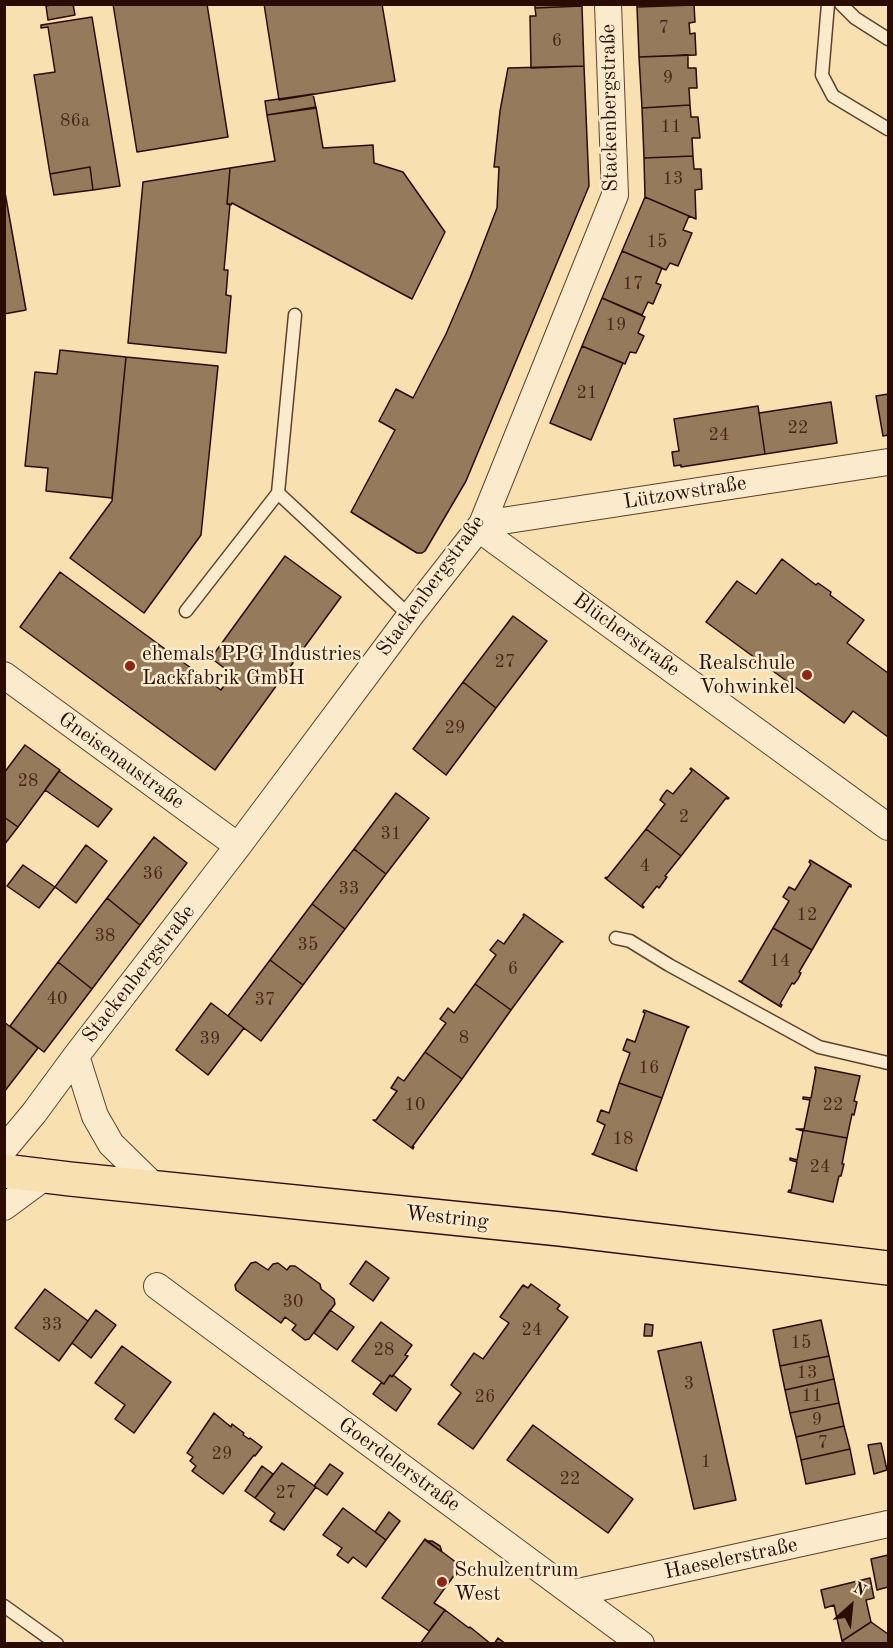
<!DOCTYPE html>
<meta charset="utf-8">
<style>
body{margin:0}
#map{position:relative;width:893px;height:1648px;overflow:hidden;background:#f9e0b1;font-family:"Old Standard TT",serif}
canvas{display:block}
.frame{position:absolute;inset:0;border:6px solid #2b0c00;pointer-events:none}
.north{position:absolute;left:821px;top:1576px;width:60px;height:60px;-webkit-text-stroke:4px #fbebcc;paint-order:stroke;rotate:27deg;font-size:16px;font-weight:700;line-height:24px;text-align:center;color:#2b0c00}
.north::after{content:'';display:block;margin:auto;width:21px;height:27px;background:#2b0c00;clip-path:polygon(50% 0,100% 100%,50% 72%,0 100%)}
</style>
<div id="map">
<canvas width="893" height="1648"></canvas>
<div class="frame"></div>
<div class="north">N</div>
</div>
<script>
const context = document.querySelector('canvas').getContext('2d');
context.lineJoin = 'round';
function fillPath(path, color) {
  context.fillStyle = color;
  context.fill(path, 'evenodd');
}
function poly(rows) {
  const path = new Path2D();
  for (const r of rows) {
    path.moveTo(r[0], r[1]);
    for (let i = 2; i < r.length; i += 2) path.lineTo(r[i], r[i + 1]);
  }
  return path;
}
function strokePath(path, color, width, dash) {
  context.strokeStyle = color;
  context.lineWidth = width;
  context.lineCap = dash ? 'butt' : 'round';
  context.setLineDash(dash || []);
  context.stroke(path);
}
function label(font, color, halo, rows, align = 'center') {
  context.font = font + ' "Old Standard TT",serif';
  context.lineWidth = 5;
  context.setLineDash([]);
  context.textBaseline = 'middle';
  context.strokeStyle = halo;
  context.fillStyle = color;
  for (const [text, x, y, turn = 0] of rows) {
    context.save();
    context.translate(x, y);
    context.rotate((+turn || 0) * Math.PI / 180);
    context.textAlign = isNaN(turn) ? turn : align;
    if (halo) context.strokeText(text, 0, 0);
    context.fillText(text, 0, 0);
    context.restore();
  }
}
const building = poly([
 [56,4,73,4,75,15,48,20,46,6,56,4],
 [113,4,207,4,228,137,137,152,113,4],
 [264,4,382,4,395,81,279,100,264,4],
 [535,4,582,4,582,6,535,8,535,4],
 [637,4,694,4,694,5,637,7,637,4],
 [694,5,695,22,689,23,690,34,695,33,696,55,639,57,637,7,694,5],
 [582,6,584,66,531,68,530,16,536,16,535,8,582,6],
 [92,17,120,186,93,190,90,167,50,174,34,75,55,72,48,27,41,28,41,25,92,17],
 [688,55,688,68,696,68,697,88,689,88,690,105,642,108,639,57,688,55],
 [584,66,589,186,466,481,425,551,422,553,417,553,351,512,395,430,379,421,396,389,413,398,446,334,470,278,497,208,499,167,494,167,500,111,508,68,584,66],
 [313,94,316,108,267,115,265,101,313,94],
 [690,105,691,117,698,117,700,138,692,138,693,156,644,158,642,108,690,105],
 [316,107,323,148,373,145,374,163,403,172,445,232,412,299,232,203,231,205,227,204,230,168,275,161,267,115,316,107],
 [693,156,694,169,701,169,702,189,695,190,696,219,645,197,644,158,693,156],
 [90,167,93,190,54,195,50,174,90,167],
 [230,168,227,204,230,204,224,270,228,270,226,295,231,296,226,353,128,343,143,182,230,168],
 [4,187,26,310,4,314,4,187],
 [645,197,689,216,683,230,692,233,678,266,670,263,666,270,622,251,645,197],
 [622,251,662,268,656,283,661,285,653,304,648,302,642,315,602,298,622,251],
 [602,298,645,317,638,333,644,336,636,353,630,352,625,364,582,346,602,298],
 [582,346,623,363,591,440,550,423,582,346],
 [60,350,126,357,112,498,46,491,48,468,25,466,35,372,57,374,60,350],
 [126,357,218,366,201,535,144,613,70,558,112,501,126,357],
 [888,394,888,435,883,436,876,396,888,394],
 [831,402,837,443,765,454,759,413,831,402],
 [758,406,765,454,681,467,681,465,674,466,672,452,679,451,674,419,758,406],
 [285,556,341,597,215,770,20,627,60,572,221,690,232,674,211,658,285,556],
 [782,559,816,585,818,583,831,592,830,595,864,620,847,643,888,673,888,737,853,711,844,723,706,622,737,581,756,594,782,559],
 [513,616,547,641,496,708,463,682,513,616],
 [463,682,496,708,446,775,413,749,463,682],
 [25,745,60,770,18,827,4,817,4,773,25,745],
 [691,768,729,798,728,799,726,798,681,856,646,829,665,804,660,800,663,795,667,790,673,794,692,771,690,769,691,768],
 [59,771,112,809,98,827,45,790,59,771],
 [396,793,429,818,386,874,354,849,396,793],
 [4,817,18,827,4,845,4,817],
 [646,829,681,856,665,876,667,877,659,888,657,886,642,905,644,907,643,908,605,878,606,877,607,878,646,829],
 [154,837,187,863,140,925,107,898,154,837],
 [86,845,107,861,76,903,55,887,86,845],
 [354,849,386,874,345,929,312,904,354,849],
 [810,860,851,885,851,887,849,886,812,950,773,928,789,901,783,897,789,887,795,890,811,864,809,862,810,860],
 [23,865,55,887,39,908,7,886,23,865],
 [107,898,140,925,92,989,58,962,107,898],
 [312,904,345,929,303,985,270,960,312,904],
 [524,914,563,942,561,942,511,1010,475,984,496,955,490,950,498,940,504,944,524,916,523,915,524,914],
 [773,928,812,950,799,972,801,973,798,979,794,984,792,983,780,1004,782,1005,781,1007,739,981,742,981,773,928],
 [270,960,303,985,261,1041,228,1016,270,960],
 [58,962,92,989,44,1052,10,1026,58,962],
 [475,984,511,1010,462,1079,425,1052,446,1023,440,1019,448,1008,454,1013,475,984],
 [211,1003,244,1028,208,1075,176,1050,211,1003],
 [644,1010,689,1027,687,1028,662,1098,619,1083,630,1053,623,1050,627,1039,635,1042,645,1013,643,1012,644,1010],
 [4,1022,38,1048,4,1092,4,1022],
 [425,1052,462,1079,412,1147,414,1147,413,1149,373,1120,376,1120,397,1091,391,1088,398,1077,404,1081,425,1052],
 [815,1067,860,1076,854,1101,857,1102,854,1115,852,1114,847,1138,796,1129,804,1129,810,1100,803,1099,803,1097,811,1098,816,1070,815,1069,815,1067],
 [619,1083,662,1098,636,1168,637,1171,592,1154,594,1153,605,1125,597,1121,601,1110,609,1113,619,1083],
 [796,1129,847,1138,842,1164,844,1164,841,1176,839,1176,833,1202,788,1192,789,1190,791,1191,797,1162,790,1160,790,1158,797,1160,803,1131,796,1129],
 [366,1261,389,1278,373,1301,350,1284,366,1261],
 [256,1262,268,1270,273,1264,278,1263,287,1270,290,1266,295,1266,320,1284,321,1289,334,1299,335,1304,309,1339,305,1340,292,1330,296,1325,285,1317,281,1323,236,1290,235,1285,251,1263,256,1262],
 [531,1284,560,1305,557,1309,568,1317,473,1449,438,1424,461,1393,451,1385,474,1353,483,1359,509,1323,500,1317,523,1285,528,1288,531,1284],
 [45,1289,88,1321,59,1361,15,1328,45,1289],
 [96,1310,116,1325,91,1358,72,1343,96,1310],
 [330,1310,354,1327,337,1350,314,1333,330,1310],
 [821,1320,829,1356,780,1366,773,1330,821,1320],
 [381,1322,412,1345,405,1355,408,1356,392,1377,390,1375,384,1384,352,1361,381,1322],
 [645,1324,653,1325,652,1336,644,1336,645,1324],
 [701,1342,736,1500,694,1509,658,1351,701,1342],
 [122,1346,171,1382,134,1433,115,1419,125,1405,95,1383,122,1346],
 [829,1356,834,1379,785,1390,780,1366,829,1356],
 [390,1375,392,1377,393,1375,411,1389,396,1411,373,1394,381,1383,384,1384,390,1375],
 [834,1379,839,1403,790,1413,785,1390,834,1379],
 [839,1403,844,1426,796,1437,790,1413,839,1403],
 [214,1413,231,1427,232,1424,244,1433,243,1435,249,1439,250,1438,262,1447,255,1456,254,1455,223,1494,192,1471,196,1466,190,1461,193,1457,187,1453,214,1413],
 [533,1425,633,1499,608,1533,507,1460,533,1425],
 [844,1426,850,1449,801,1460,796,1437,844,1426],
 [881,1443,887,1470,874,1474,868,1445,881,1443],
 [850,1449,855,1474,806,1484,801,1460,850,1449],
 [282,1463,316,1487,284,1530,270,1521,275,1513,255,1498,282,1463],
 [330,1464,343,1473,327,1495,314,1486,330,1464],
 [262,1466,273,1474,255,1498,245,1491,262,1466],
 [343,1508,386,1540,366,1567,353,1557,348,1563,337,1555,342,1548,323,1535,343,1508],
 [389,1512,400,1521,386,1540,375,1532,389,1512],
 [425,1539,461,1566,434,1603,445,1610,429,1631,382,1598,425,1539],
 [426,1541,432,1541,440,1546,442,1552,426,1541],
 [888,1555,888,1587,877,1590,871,1559,888,1555],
 [870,1578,874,1598,866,1600,871,1622,842,1641,834,1605,825,1608,821,1590,870,1578],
 [445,1610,469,1628,470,1627,491,1644,420,1644,445,1610],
 [871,1622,888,1634,888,1644,845,1644,842,1641,871,1622],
 [498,1638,506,1644,494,1644,498,1638]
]);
fillPath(building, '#967a5c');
strokePath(building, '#2b0c00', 1.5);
const service = poly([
 [828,4,822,75,833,96,888,129],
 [841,4,855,18,888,39],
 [278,493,410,616],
 [186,611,278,493,295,315],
 [616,938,630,941,669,965,819,1047,888,1063],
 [4,1606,57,1644]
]);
const minor = poly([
 [482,524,888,462],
 [479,529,888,827],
 [4,675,238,846],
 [76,1056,95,1116,111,1144,156,1188],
 [4,1149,34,1113,76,1056,238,846,410,616,482,524,615,195,608,4],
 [4,1207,46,1176],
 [157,1286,641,1644],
 [574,1593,888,1524]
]);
const primary = poly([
 [4,1171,70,1179,560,1229,888,1268]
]);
strokePath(service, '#5e412c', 15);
strokePath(minor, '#5e412c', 28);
strokePath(primary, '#2b0c00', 36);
strokePath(service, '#fbebcc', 12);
strokePath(minor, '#fbebcc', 26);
strokePath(primary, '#f9e0b1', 33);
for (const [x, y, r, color] of [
 [130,666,6,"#8f2418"],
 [807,675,6,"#8f2418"],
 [442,1582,6,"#8f2418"]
]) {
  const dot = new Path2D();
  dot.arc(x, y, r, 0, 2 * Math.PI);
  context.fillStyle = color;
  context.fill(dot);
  strokePath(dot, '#fbebcc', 2);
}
label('18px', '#462817', null, [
 ["7",664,28],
 ["6",557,41],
 ["9",668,78],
 ["86a",75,121],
 ["11",671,127],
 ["13",673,179],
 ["15",657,242],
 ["17",633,284],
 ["19",616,325],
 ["21",587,393],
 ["22",798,428],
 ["24",719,435],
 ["27",505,662],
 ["29",455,728],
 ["28",28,781],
 ["2",684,817],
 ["31",391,834],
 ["4",645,866],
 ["36",153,874],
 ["33",349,889],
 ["12",807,915],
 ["38",105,936],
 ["35",308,945],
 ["14",780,961],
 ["6",513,969],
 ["40",57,999],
 ["37",265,1000],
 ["8",464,1038],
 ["39",210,1039],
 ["16",649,1068],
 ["10",415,1105],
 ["22",833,1105],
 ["18",623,1139],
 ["24",820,1167],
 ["30",293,1302],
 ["33",52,1325],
 ["24",532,1330],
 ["15",801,1343],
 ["28",384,1350],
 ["13",807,1373],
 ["3",689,1384],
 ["11",812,1396],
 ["26",485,1397],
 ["9",817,1420],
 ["7",823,1443],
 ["29",222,1454],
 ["1",706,1462],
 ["22",570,1479],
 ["27",286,1493]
]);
label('21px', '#2b0c00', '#fbebcc', [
 ["Stackenbergstraße",610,108,-91],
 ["Lützowstraße",685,493,-9],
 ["Stackenbergstraße",431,586,-54],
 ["Blücherstraße",626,635,36],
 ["Gneisenaustraße",121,761,36],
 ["Stackenbergstraße",139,974,-52],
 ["Westring",447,1218,6],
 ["Goerdelerstraße",399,1465,36],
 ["Haeselerstraße",731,1559,-12]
]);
label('21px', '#2b0c00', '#fbebcc', [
 ["ehemals PPG Industries",142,654],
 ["Lackfabrik GmbH",142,678],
 ["Realschule",795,663,"right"],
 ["Vohwinkel",795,687,"right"],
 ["Schulzentrum",454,1570],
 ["West",454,1594]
], 'left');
</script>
